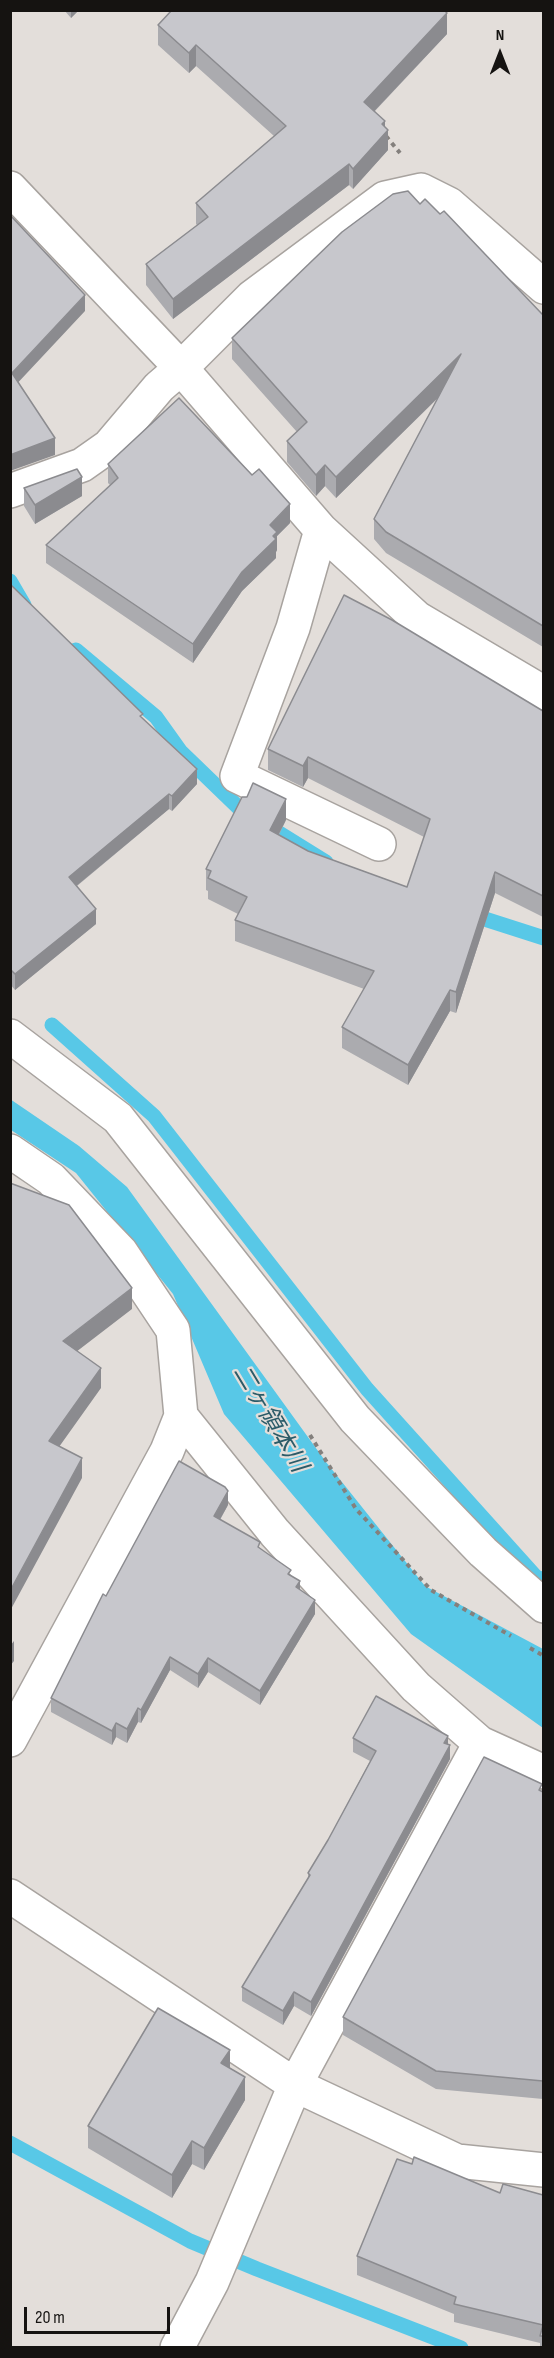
<!DOCTYPE html>
<meta charset="utf-8">
<style>
body{margin:0}
#map{position:relative;width:554px;height:2358px;overflow:hidden;background:#e3deda;font-family:"Sofia Sans Condensed",sans-serif}
canvas{display:block}
.frame{position:absolute;inset:0;border:12px solid #151311;pointer-events:none}
.north{position:absolute;left:470px;top:24px;width:60px;height:60px;-webkit-text-stroke:4px #e3deda;paint-order:stroke;rotate:0deg;font-size:16px;font-weight:700;line-height:24px;text-align:center;color:#151311}
.north::after{content:'';display:block;margin:auto;width:21px;height:27px;background:#151311;clip-path:polygon(50% 0,100% 100%,50% 72%,0 100%)}
.scale{position:absolute;left:24px;top:2307px;width:146px;height:27px;box-sizing:border-box;border:3px solid #151311;border-top:0;padding-left:8px;font-size:18px;line-height:21px;white-space:nowrap;color:#151311;-webkit-text-stroke:4px #e3deda;paint-order:stroke}
</style>
<div id="map">
<canvas width="554" height="2358"></canvas>
<div class="frame"></div>
<div class="north">N</div>
<div class="scale">20 m</div>
</div>
<script>
const context = document.querySelector('canvas').getContext('2d');
context.lineJoin = 'round';
function fillPath(path, color) {
  context.fillStyle = color;
  context.fill(path, 'evenodd');
}
function poly(rows) {
  const path = new Path2D();
  for (const r of rows) {
    path.moveTo(r[0], r[1]);
    for (let i = 2; i < r.length; i += 2) path.lineTo(r[i], r[i + 1]);
  }
  return path;
}
function strokePath(path, color, width, dash) {
  context.strokeStyle = color;
  context.lineWidth = width;
  context.lineCap = dash ? 'butt' : 'round';
  context.setLineDash(dash || []);
  context.stroke(path);
}
function label(font, color, halo, rows, align = 'center') {
  context.font = font + ' "Sofia Sans Condensed","Noto Sans JP",sans-serif';
  context.lineWidth = 4.5;
  context.setLineDash([]);
  context.textBaseline = 'middle';
  context.strokeStyle = halo;
  context.fillStyle = color;
  for (const [text, x, y, turn = 0] of rows) {
    context.save();
    context.translate(x, y);
    context.rotate((+turn || 0) * Math.PI / 180);
    context.textAlign = isNaN(turn) ? turn : align;
    if (halo) context.strokeText(text, 0, 0);
    context.fillText(text, 0, 0);
    context.restore();
  }
}
fillPath(poly([
 [10,1099,79,1146,127,1187,326,1462,425,1586,543,1649,543,1728,411,1634,224,1414,173,1294,76,1173,11,1130]
]), '#58c8e7');
strokePath(poly([
 [10,581,24,605],
 [76,650,156,717,181,752,239,808,326,862],
 [466,913,544,938],
 [52,1025,154,1116,367,1389,536,1577,544,1580],
 [10,2143,190,2241,257,2269,461,2348]
]), '#58c8e7', 15);
const minor = poly([
 [10,188,181,368,321,530,417,618,544,693],
 [10,491,82,465,109,446,159,387,181,368,252,297,385,198,421,190,449,204,544,287],
 [321,530,293,628,237,776,379,844],
 [10,1036,118,1118,355,1419,483,1552,544,1606],
 [10,1151,51,1179,121,1252,173,1330,181,1416,275,1533,416,1687,480,1743,544,1772],
 [10,1740,167,1451,181,1416],
 [10,1896,295,2085,457,2161,544,2170],
 [177,2348,212,2282,295,2085,480,1743]
]);
strokePath(minor, '#a8a39f', 36);
strokePath(poly([
 [386,136,400,153],
 [310,1435,356,1509,431,1590,511,1636],
 [530,1648,544,1656]
]), '#84807d', 4, [4.5, 4.5]);
strokePath(minor, '#fff', 33);
fillPath(poly([
 [64,10,79,10,71,18],
 [158,25,447,34,375,111,385,127,388,150,353,189,349,185,173,319,146,285,146,264,197,225,196,224,196,203,274,136,196,66,189,73,158,45],
 [420,204,440,214,542,314,543,313,543,647,386,553,374,539,374,519,438,398,336,498,325,486,316,496,287,462,287,441,297,432,232,359,232,338],
 [108,464,290,523,277,536,277,550,276,552,276,558,242,591,193,663,46,563,46,545,110,485,108,483],
 [24,488,82,496,35,524,24,506],
 [10,584,143,719,197,784,172,811,169,809,77,886,96,924,15,990,10,984],
 [543,711,543,917,495,893,456,1013,450,1011,408,1085,342,1048,342,1027,364,989,235,941,235,920,238,914,208,899,208,891,206,890,206,869,286,820,279,835,308,851,407,887,424,837,308,778,303,787,268,770,268,749],
 [228,1505,220,1520,260,1548,291,1576,315,1614,260,1705,208,1672,198,1688,170,1670,141,1723,138,1722,127,1743,116,1737,112,1745,51,1712,51,1698,106,1596],
 [353,1738,448,1744,450,1759,311,2016,294,2006,283,2025,242,2001,242,1987,308,1878,308,1873,328,1840,370,1761,353,1752],
 [542,1792,543,1792,543,2099,436,2089,343,2035,343,2017],
 [245,2100,204,2170,192,2164,172,2198,88,2148,88,2126],
 [412,2164,500,2193,543,2195,543,2348,540,2348,540,2343,454,2322,454,2314,357,2275,357,2256]
]), '#ababaf');
fillPath(poly([
 [71,10,79,10,71,18],
 [447,13,447,34,364,122,364,102],
 [196,45,196,66,189,73,189,53],
 [385,121,385,133,388,130,388,150,353,189,353,169,382,124],
 [349,164,349,185,173,319,173,299],
 [85,295,85,311,12,389,12,373],
 [461,354,461,375,336,498,336,477],
 [55,438,55,455,10,471,10,455],
 [325,465,325,486,316,496,316,475],
 [82,477,82,496,35,524,35,505],
 [290,504,290,523,277,536,277,550,276,552,276,558,242,591,193,663,193,644,270,525],
 [308,757,308,778,303,787,303,766],
 [197,769,197,784,172,811,172,796],
 [169,794,169,809,69,892,69,877],
 [286,799,286,820,270,851,270,830],
 [495,872,495,893,456,1013,456,992],
 [96,909,96,924,15,990,15,974],
 [450,990,450,1011,408,1085,408,1065],
 [132,1288,132,1309,63,1362,63,1341],
 [101,1368,101,1388,49,1461,49,1441],
 [82,1458,82,1478,10,1611,10,1591],
 [228,1491,228,1505,214,1530,214,1516],
 [300,1581,300,1595,296,1587],
 [315,1600,315,1614,260,1705,260,1691],
 [14,1641,14,1661,10,1666,10,1646],
 [170,1657,170,1670,141,1723,141,1710],
 [208,1658,208,1672,198,1688,198,1674],
 [138,1708,138,1722,127,1743,127,1729],
 [116,1723,116,1737,112,1745,112,1731],
 [448,1736,448,1748,450,1745,450,1759,311,2016,311,2002],
 [294,1992,294,2006,283,2025,283,2011],
 [230,2050,230,2073,221,2063],
 [245,2077,245,2100,204,2170,204,2148],
 [192,2141,192,2164,172,2198,172,2175]
]), '#8b8b8f');
const building = poly([
 [172,10,444,10,447,13,364,102,385,121,382,124,388,130,353,169,349,164,173,299,146,264,208,217,196,203,286,126,196,45,189,53,158,25,172,10],
 [408,191,420,204,425,199,440,214,444,211,542,314,543,313,543,626,386,532,374,519,461,354,336,477,325,465,316,475,287,441,307,422,232,338,342,232,393,194,408,191],
 [10,215,85,295,12,373,55,438,10,455,10,215],
 [179,398,252,475,259,469,290,504,270,525,277,532,273,536,276,539,242,572,193,644,46,545,118,478,108,464,179,398],
 [77,469,82,477,35,505,24,488,77,469],
 [10,584,143,714,140,716,197,769,172,796,169,794,69,877,96,909,15,974,10,969,10,584],
 [344,595,392,620,543,711,543,896,495,872,456,992,450,990,408,1065,342,1027,374,971,235,920,247,897,208,878,211,871,206,869,242,797,247,797,253,783,286,799,270,830,308,851,407,887,430,819,308,757,303,766,268,749,344,595],
 [10,1183,69,1205,132,1288,63,1341,101,1368,49,1441,82,1458,10,1591,10,1183],
 [179,1461,225,1487,228,1491,214,1516,260,1542,258,1547,291,1570,288,1574,300,1581,296,1587,315,1600,260,1691,208,1658,198,1674,170,1657,141,1710,138,1708,127,1729,116,1723,112,1731,51,1698,103,1594,106,1596,179,1461],
 [376,1696,448,1736,444,1743,450,1745,311,2002,294,1992,283,2011,242,1987,310,1875,308,1873,328,1840,376,1751,353,1738,376,1696],
 [484,1757,542,1784,539,1790,543,1792,543,2081,436,2071,343,2017,484,1757],
 [158,2008,230,2050,221,2063,245,2077,204,2148,192,2141,172,2175,88,2126,158,2008],
 [414,2157,500,2193,503,2184,543,2195,543,2336,540,2336,543,2325,454,2304,456,2297,357,2256,397,2159,412,2164,414,2157]
]);
fillPath(building, '#c7c7cc');
strokePath(building, '#8b8b8f', 1.5);
label('italic 24px', '#2b5b68', '#e3deda', [
 ["二ヶ領本川",269,1419,59]
]);
</script>
